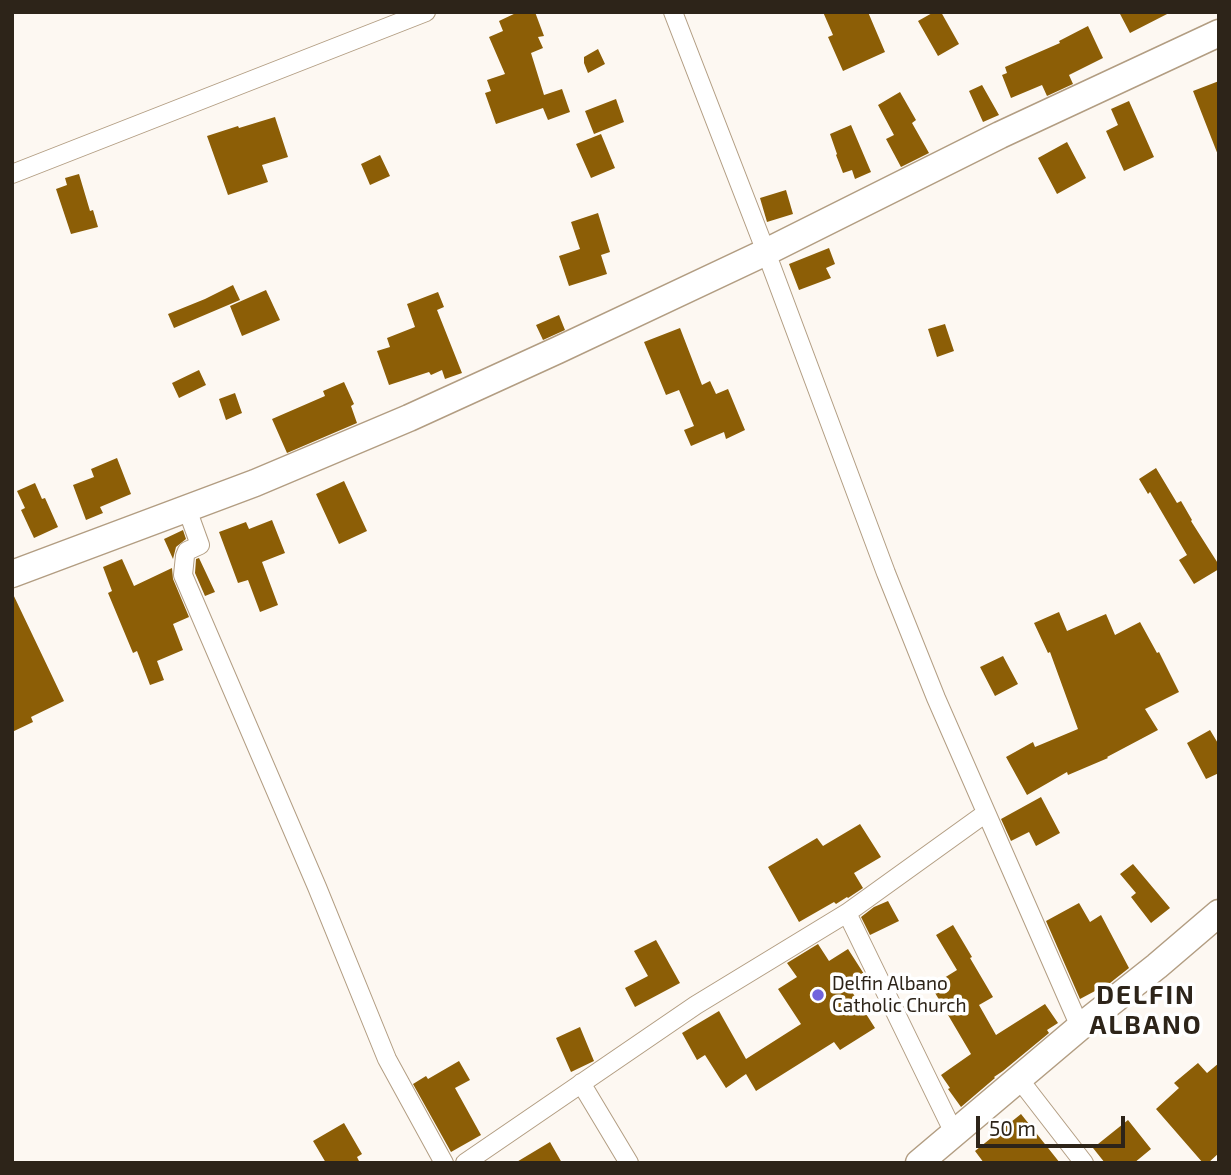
<!DOCTYPE html>
<style>
body{margin:0}
#map{position:relative;width:1231px;height:1175px;overflow:hidden;background:#fdf8f2;font-family:"Exo 2",sans-serif}
canvas{display:block}
.frame{position:absolute;inset:0;border:14px solid #2d2419;pointer-events:none}
.scale{position:absolute;left:976px;top:1116px;width:149px;height:32px;box-sizing:border-box;border:4px solid #2d2419;border-top:0;padding-left:9px;font-size:21px;line-height:24px;white-space:nowrap;color:#2d2419;-webkit-text-stroke:5px #fff;paint-order:stroke}
</style>
<div id="map">
<canvas width="1231" height="1175"></canvas>
<div class="frame"></div>
<div class="scale">50 m</div>
</div>
<script>
const context = document.querySelector('canvas').getContext('2d');
context.lineJoin = 'round';
function fillPath(path, color) {
  context.fillStyle = color;
  context.fill(path, 'evenodd');
}
function poly(rows) {
  const path = new Path2D();
  for (const r of rows) {
    path.moveTo(r[0], r[1]);
    for (let i = 2; i < r.length; i += 2) path.lineTo(r[i], r[i + 1]);
  }
  return path;
}
function strokePath(path, color, width, dash) {
  context.strokeStyle = color;
  context.lineWidth = width;
  context.lineCap = dash ? 'butt' : 'round';
  context.setLineDash(dash || []);
  context.stroke(path);
}
function label(font, color, halo, rows, align = 'center') {
  context.font = font + ' "Exo 2",sans-serif';
  context.lineWidth = 7;
  context.setLineDash([]);
  context.textBaseline = 'middle';
  context.strokeStyle = halo;
  context.fillStyle = color;
  for (const [text, x, y, turn = 0] of rows) {
    context.save();
    context.translate(x, y);
    context.rotate((+turn || 0) * Math.PI / 180);
    context.textAlign = isNaN(turn) ? turn : align;
    if (halo) context.strokeText(text, 0, 0);
    context.fillText(text, 0, 0);
    context.restore();
  }
}
fillPath(poly([
 [518,12,535,12,544,36,538,37,543,48,531,53,544,95,562,89,570,112,548,120,543,108,496,124,485,93,491,91,487,80,505,74,489,37,503,31,499,21],
 [823,12,868,12,885,52,843,71,828,37,833,35],
 [934,12,941,12,959,44,938,56,918,21],
 [1119,12,1171,12,1130,33],
 [1088,26,1103,58,1069,75,1073,84,1047,96,1042,85,1011,98,1002,75,1007,73,1005,67,1060,43,1059,41],
 [598,49,605,64,588,73,584,63,584,57],
 [1219,81,1219,154,1218,155,1193,91],
 [982,85,999,115,983,122,969,91],
 [900,92,916,120,912,123,929,153,901,167,886,139,894,135,878,105],
 [616,99,624,122,594,134,585,111],
 [1129,101,1154,157,1124,171,1106,131,1118,125,1111,109],
 [275,117,288,157,262,165,268,182,228,195,207,136,238,126,239,128],
 [851,125,871,172,855,179,852,170,843,173,836,155,837,154,830,134],
 [601,134,615,168,591,178,576,144],
 [1067,142,1086,178,1057,194,1038,158],
 [380,155,390,176,370,185,361,164],
 [79,174,90,211,93,210,98,227,71,234,56,189,67,185,65,178],
 [786,190,793,214,767,222,760,198],
 [598,213,610,252,601,255,607,274,569,286,559,256,580,249,571,222],
 [829,248,835,264,826,268,831,278,799,290,789,264],
 [233,285,240,300,174,328,168,314,205,299],
 [266,290,280,320,242,336,230,306],
 [438,292,444,307,437,310,462,373,445,379,442,370,431,375,429,372,389,385,377,351,390,347,387,338,415,327,407,304],
 [559,315,565,330,543,340,536,325],
 [945,324,954,351,937,357,928,329],
 [680,328,702,385,710,381,716,394,728,389,745,430,726,439,724,432,691,446,684,430,694,426,679,390,666,395,644,342],
 [199,370,206,385,179,398,172,383],
 [344,382,354,404,351,406,357,423,287,453,272,419,325,396,323,391],
 [235,393,242,413,226,420,219,399],
 [117,458,131,494,100,507,103,513,86,520,73,485,94,477,91,469],
 [1156,468,1177,503,1181,501,1192,520,1191,521,1219,565,1219,569,1194,584,1179,560,1187,555,1150,492,1148,494,1139,479],
 [344,481,367,531,339,544,316,494],
 [35,483,42,499,45,498,58,527,34,538,21,510,25,508,17,491],
 [272,520,285,553,262,562,278,605,260,612,248,580,238,583,219,532,246,522,249,529],
 [183,530,186,539,176,547,173,559,164,539],
 [199,558,215,592,205,596,195,573,196,559],
 [122,559,134,586,172,568,173,579,189,617,173,624,183,650,157,661,164,680,150,685,137,651,133,653,108,593,112,591,103,567],
 [12,592,64,701,31,717,33,722,12,732],
 [1059,612,1067,631,1106,614,1115,635,1140,622,1157,653,1159,652,1179,692,1145,709,1158,730,1107,757,1108,758,1068,775,1067,772,1027,795,1006,757,1033,742,1035,747,1078,729,1050,652,1048,653,1034,623],
 [1003,656,1018,684,995,696,980,667],
 [1210,730,1219,745,1219,773,1206,779,1187,743],
 [1041,797,1060,833,1036,846,1029,832,1011,841,1001,819],
 [860,824,881,857,854,873,863,888,848,898,847,897,836,904,834,902,799,922,768,867,817,838,823,846],
 [1133,864,1170,908,1151,923,1131,897,1136,893,1120,874],
 [888,901,899,921,870,935,861,917,874,907],
 [1079,903,1090,922,1101,915,1129,968,1110,983,1080,999,1046,921],
 [953,925,972,957,970,958,993,997,979,1005,996,1035,1045,1004,1058,1023,1047,1030,1049,1033,1003,1071,994,1077,995,1078,961,1107,948,1089,950,1088,941,1075,971,1054,931,986,957,970,936,935],
 [656,940,680,983,635,1007,625,988,648,976,634,951],
 [818,944,829,961,848,949,864,974,847,984,875,1028,840,1050,834,1042,756,1091,746,1074,726,1088,705,1055,697,1060,682,1033,719,1011,746,1059,801,1024,778,989,797,977,787,963],
 [580,1027,594,1061,571,1072,556,1038],
 [459,1061,470,1080,455,1088,481,1135,451,1152,413,1084,426,1076,428,1079],
 [1198,1063,1207,1073,1219,1063,1219,1153,1208,1163,1203,1163,1156,1109,1179,1088,1174,1083],
 [1021,1114,1060,1163,984,1163,975,1151],
 [1128,1120,1151,1149,1134,1163,1105,1163,1093,1148],
 [344,1123,362,1154,357,1157,360,1163,326,1163,313,1141],
 [550,1142,562,1163,515,1163]
]), '#8c5e06');
const street = poly([
 [673,12,766,252,886,573,936,698,1080,1027],
 [12,174,426,12],
 [187,509,200,545,187,551,185,556,183,575,317,887,387,1059,444,1163],
 [847,913,954,1133],
 [1019,1079,1084,1163],
 [581,1083,629,1163],
 [465,1163,696,1005,847,913,986,813]
]);
const secondary = poly([
 [12,574,255,483,409,418,558,350,766,252,1000,135,1219,33],
 [919,1163,1080,1027,1157,966,1219,913]
]);
strokePath(street, '#b29d82', 20);
strokePath(secondary, '#b29d82', 29);
strokePath(street, '#fff', 18);
strokePath(secondary, '#fff', 26);
for (const [x, y, r, color] of [
 [818,995,7,"#7163dd"]
]) {
  const dot = new Path2D();
  dot.arc(x, y, r, 0, 2 * Math.PI);
  context.fillStyle = color;
  context.fill(dot);
  strokePath(dot, '#fff', 2.5);
}
label('19px', '#2d2419', '#fff', [
 ["Delfin Albano",832,984],
 ["Catholic Church",832,1006]
], 'left');
context.letterSpacing = '2px';
label('bold 26px', '#2d2419', '#fff', [
 ["DELFIN",1146,995],
 ["ALBANO",1146,1025]
]);
context.letterSpacing = '0px';
</script>
